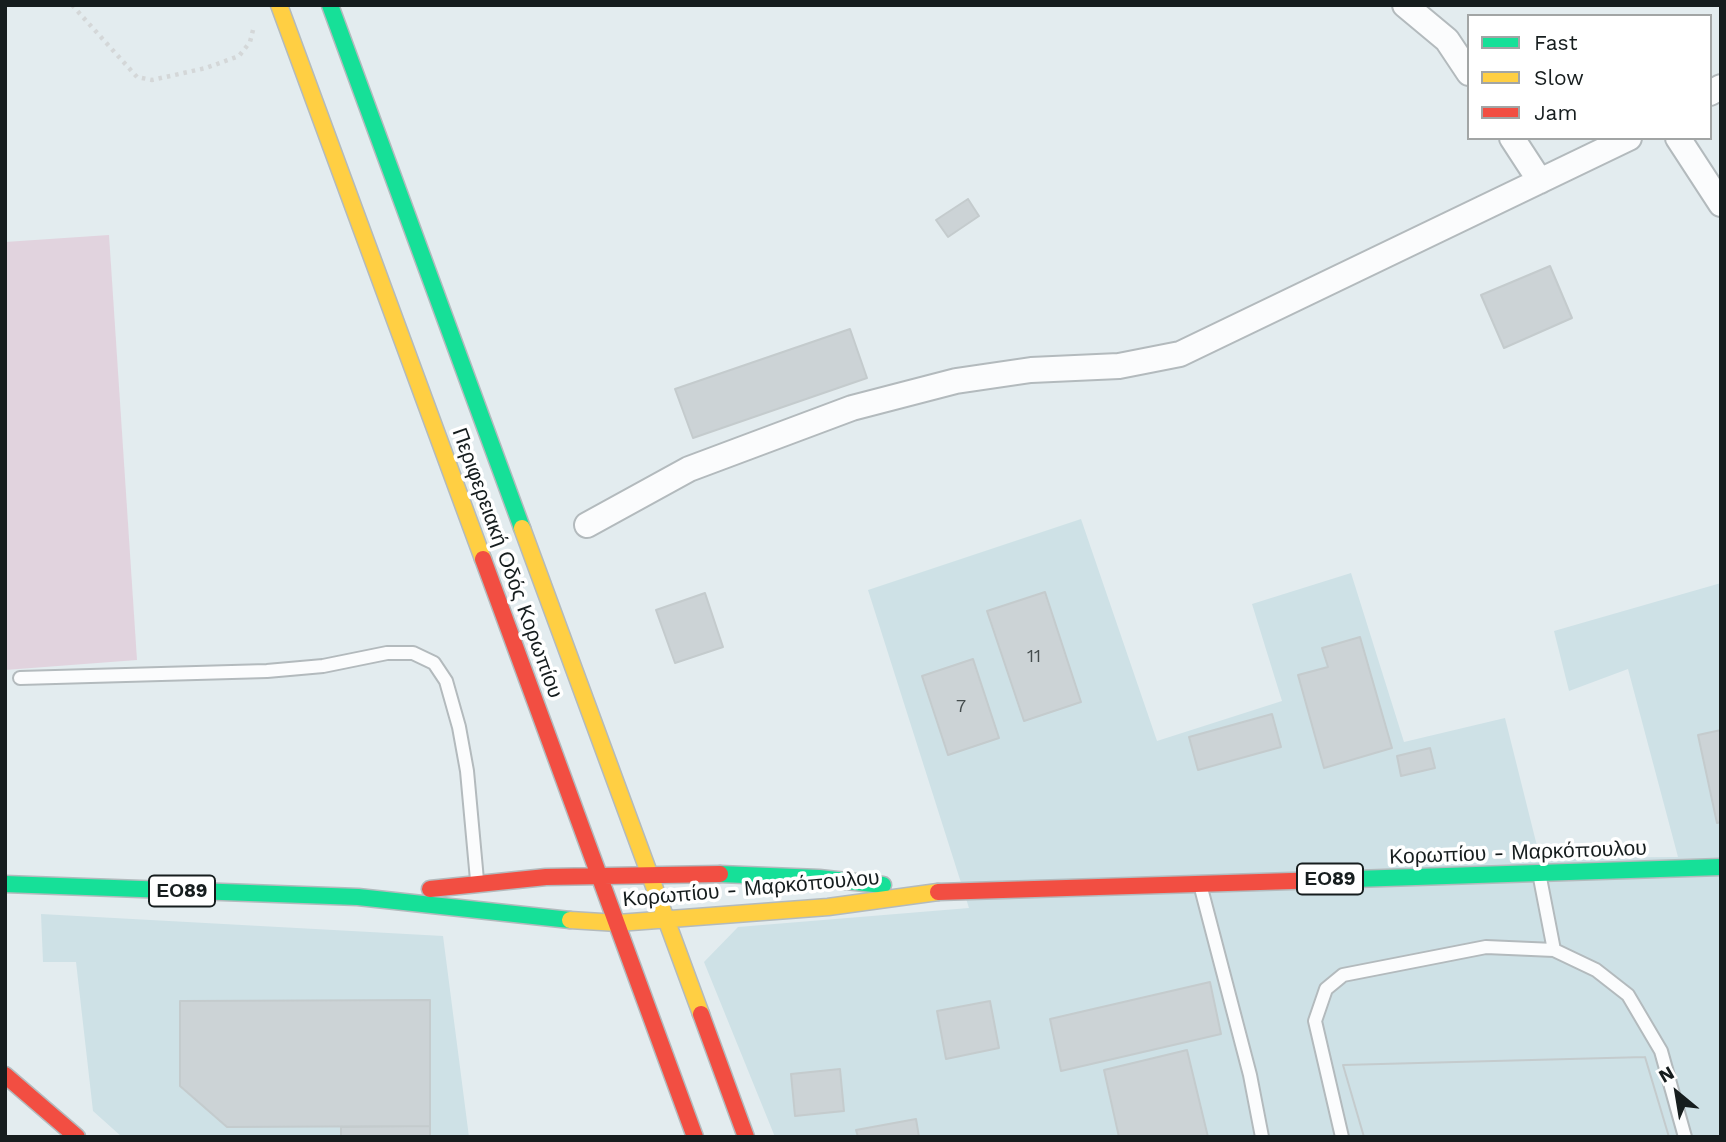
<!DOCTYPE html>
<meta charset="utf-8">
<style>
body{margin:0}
#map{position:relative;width:1726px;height:1142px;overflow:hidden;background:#e3ecef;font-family:"Work Sans",sans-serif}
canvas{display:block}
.frame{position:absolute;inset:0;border:7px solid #161d1e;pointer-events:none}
.legend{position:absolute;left:1467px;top:14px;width:245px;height:126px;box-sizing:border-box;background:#fff;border:2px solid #a2a5a5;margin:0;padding:9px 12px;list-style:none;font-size:21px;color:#161d1e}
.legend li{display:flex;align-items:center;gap:14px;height:35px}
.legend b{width:35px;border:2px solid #a2a5a5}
.north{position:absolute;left:1642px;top:1058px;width:70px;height:70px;-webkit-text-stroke:5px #fff;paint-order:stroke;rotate:330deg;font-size:19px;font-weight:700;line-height:28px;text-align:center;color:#161d1e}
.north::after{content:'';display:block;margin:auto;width:24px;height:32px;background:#161d1e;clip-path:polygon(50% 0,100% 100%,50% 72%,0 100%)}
</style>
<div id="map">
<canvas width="1726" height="1142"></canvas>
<div class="frame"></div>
<ul class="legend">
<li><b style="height:9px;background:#16e098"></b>Fast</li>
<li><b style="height:9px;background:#ffcf43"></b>Slow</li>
<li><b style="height:9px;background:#f24e42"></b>Jam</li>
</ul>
<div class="north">N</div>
</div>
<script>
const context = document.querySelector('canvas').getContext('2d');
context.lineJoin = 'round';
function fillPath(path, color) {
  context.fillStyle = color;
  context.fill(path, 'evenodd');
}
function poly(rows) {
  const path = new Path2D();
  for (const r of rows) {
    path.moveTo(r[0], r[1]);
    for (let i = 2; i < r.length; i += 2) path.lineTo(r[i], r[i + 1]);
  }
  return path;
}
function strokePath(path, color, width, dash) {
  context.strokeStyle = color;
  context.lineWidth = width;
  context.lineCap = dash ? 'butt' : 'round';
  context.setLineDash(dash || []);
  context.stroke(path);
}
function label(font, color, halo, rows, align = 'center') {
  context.font = font + ' "Work Sans",sans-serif';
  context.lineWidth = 7;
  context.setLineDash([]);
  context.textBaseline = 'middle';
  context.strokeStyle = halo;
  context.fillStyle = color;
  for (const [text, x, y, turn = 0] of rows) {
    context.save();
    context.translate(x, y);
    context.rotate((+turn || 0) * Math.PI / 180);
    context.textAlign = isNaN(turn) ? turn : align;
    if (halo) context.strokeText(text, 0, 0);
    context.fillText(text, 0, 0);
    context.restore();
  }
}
fillPath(poly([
 [1081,519,1157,741,1282,701,1252,604,1351,573,1404,742,1505,718,1540,858,1678,857,1628,669,1569,691,1554,631,1721,583,1721,1137,775,1137,704,962,738,927,969,908,868,590],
 [41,914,443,936,469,1137,122,1137,93,1111,76,962,43,962]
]), '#cee1e6');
fillPath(poly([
 [109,235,137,660,5,670,5,242]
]), '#e1d3de');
const building = poly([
 [968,199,979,216,948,237,936,220,968,199],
 [1550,266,1572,318,1504,348,1481,295,1550,266],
 [850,329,867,378,693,438,675,389,850,329],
 [1045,592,1081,702,1024,721,987,611,1045,592],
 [705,593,723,647,675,663,656,610,705,593],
 [1360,637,1392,748,1324,768,1298,675,1328,667,1322,648,1360,637],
 [973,659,999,738,948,755,922,676,973,659],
 [1272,714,1281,747,1198,770,1189,737,1272,714],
 [1721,730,1721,822,1717,823,1698,735,1721,730],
 [1430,748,1435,768,1401,776,1397,756,1430,748],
 [1210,982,1221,1034,1061,1071,1050,1019,1210,982],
 [430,1000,430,1126,227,1127,180,1086,180,1001,430,1000],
 [990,1001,999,1048,946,1059,937,1011,990,1001],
 [1187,1050,1208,1137,1119,1137,1104,1070,1187,1050],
 [1645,1057,1669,1137,1364,1137,1343,1065,1645,1057],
 [1645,1057,1669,1137,1364,1137,1343,1065,1645,1057],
 [840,1069,844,1111,795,1116,791,1074,840,1069],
 [916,1119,919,1137,858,1137,856,1130,916,1119],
 [430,1126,430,1137,341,1137,341,1127,430,1126]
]);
fillPath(building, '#ccd3d6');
strokePath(building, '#c4cbcd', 2);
const lane = poly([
 [20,678,267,671,323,666,387,653,413,653,434,663,446,681,459,727,467,771,477,880],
 [1540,878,1554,950],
 [1201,888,1250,1075,1262,1137],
 [1342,1137,1315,1021,1326,989,1343,975,1486,947,1554,950,1596,970,1628,995,1661,1051,1685,1137]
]);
const street = poly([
 [1405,5,1447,40,1469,73],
 [1710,93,1721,87],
 [1512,138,1540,181],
 [1678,138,1721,204],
 [587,525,689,469,852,408,956,381,1031,370,1119,366,1180,354,1629,138]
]);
const fast = poly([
 [330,5,522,528],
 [720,874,819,878,883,885],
 [1324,880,1721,867],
 [5,884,358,897,570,920]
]);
const slow = poly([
 [279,5,483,559],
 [522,528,701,1014],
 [570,920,618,923,828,907,938,892]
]);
const jam = poly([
 [483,559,695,1137],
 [430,889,546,877,720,874],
 [938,892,1324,880],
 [701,1014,746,1137],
 [5,1075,77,1137]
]);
strokePath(lane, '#b3babd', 16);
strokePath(street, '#b3babd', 28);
strokePath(fast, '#b3babd', 19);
strokePath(slow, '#b3babd', 19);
strokePath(jam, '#b3babd', 19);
strokePath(poly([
 [72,5,137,77,152,80,206,68,239,56,250,42,253,30]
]), '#d4d7d8', 4.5, [3.5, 5]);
strokePath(lane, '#fbfcfd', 12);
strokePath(street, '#fbfcfd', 24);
strokePath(fast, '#16e098', 16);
strokePath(slow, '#ffcf43', 16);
strokePath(jam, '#f24e42', 16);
label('18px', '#444c4d', null, [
 ["11",1034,657],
 ["7",961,707]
]);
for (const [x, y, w] of [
 [1330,879,66],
 [182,891,66]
]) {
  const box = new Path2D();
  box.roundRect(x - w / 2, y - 15.5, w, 31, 5);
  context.fillStyle = '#fff';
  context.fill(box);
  strokePath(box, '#161d1e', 2);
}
label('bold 19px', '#161d1e', null, [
 ["ΕΟ89",1330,879],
 ["ΕΟ89",182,891]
]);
label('21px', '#161d1e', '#fff', [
 ["Περιφερειακή Οδός Κορωπίου",507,563,70],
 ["Κορωπίου - Μαρκόπουλου",1518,853,-2],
 ["Κορωπίου - Μαρκόπουλου",751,889,-5]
]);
</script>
